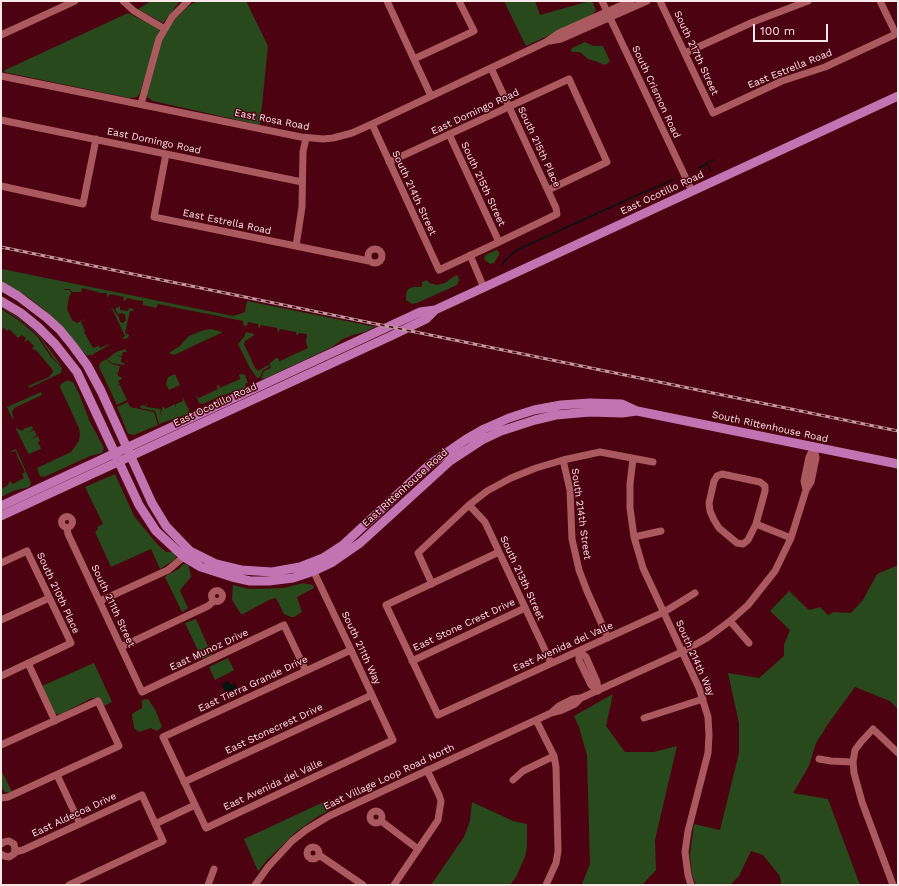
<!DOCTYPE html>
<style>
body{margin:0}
#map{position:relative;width:899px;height:886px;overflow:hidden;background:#4d0211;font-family:"Work Sans",sans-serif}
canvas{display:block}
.frame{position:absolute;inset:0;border:2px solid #f9e6e6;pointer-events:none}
.scale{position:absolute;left:753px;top:24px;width:75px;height:18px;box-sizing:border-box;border:2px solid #f9e6e6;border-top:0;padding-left:5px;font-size:12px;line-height:14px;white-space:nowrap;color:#f9e6e6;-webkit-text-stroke:3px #4d0211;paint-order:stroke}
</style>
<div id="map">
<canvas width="899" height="886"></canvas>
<div class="frame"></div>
<div class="scale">100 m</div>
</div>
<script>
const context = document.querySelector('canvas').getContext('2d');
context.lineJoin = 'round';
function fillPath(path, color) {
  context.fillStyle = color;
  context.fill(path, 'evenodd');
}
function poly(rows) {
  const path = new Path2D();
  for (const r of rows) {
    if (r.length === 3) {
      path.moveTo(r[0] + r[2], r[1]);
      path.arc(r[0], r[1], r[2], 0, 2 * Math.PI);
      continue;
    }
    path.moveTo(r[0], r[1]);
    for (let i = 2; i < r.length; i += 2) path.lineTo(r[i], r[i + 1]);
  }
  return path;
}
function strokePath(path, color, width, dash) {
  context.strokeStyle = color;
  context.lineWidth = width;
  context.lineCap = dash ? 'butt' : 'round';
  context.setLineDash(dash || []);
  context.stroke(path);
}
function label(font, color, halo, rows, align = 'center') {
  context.font = font + ' "Work Sans",sans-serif';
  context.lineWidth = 3;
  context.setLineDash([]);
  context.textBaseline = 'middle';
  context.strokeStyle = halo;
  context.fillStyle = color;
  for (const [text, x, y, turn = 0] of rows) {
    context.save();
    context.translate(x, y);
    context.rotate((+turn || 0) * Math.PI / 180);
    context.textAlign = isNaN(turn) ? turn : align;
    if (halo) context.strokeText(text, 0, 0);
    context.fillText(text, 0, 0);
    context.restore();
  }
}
fillPath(poly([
 [151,1,180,1,163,23,138,9],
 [198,1,246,1,268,46,260,125,153,101,147,97,145,89,162,37,176,18,190,5],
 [504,1,535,1,540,15,590,1,592,1,596,10,591,16,526,46],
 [128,13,160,29,140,93,137,97,129,98,4,72,5,70],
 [585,42,594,46,603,46,610,61,607,64,604,65,598,62,588,59,580,52,572,52,571,50,572,48],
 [497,250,499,252,499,255,494,263,490,264,484,259,485,256,487,254],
 [2,269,233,316,245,312,247,301,371,326,377,326,364,332,353,335,343,339,332,347,264,379,261,378,264,371,271,368,269,364,276,358,278,358,281,364,280,361,308,348,306,342,309,343,306,342,307,334,299,333,297,336,296,332,280,329,278,333,277,328,261,325,259,329,258,324,248,322,247,326,243,325,243,321,158,304,156,308,143,305,143,301,135,300,127,298,125,301,123,300,124,297,110,294,107,298,107,293,99,293,98,292,82,288,81,292,72,292,70,289,64,289,64,290,70,290,71,293,69,297,67,309,72,320,77,323,87,318,81,322,85,331,84,332,93,348,99,346,100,348,109,344,109,345,92,355,88,355,87,356,64,329,47,312,28,297,1,281],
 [456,275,458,276,459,280,457,285,417,303,412,304,406,300,406,294,408,289,413,287,420,287,422,286,422,282,427,280,429,283,437,285,445,283],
 [1,306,19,318,38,334,61,365,59,364,54,359,38,335,23,322,1,307],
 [120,306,120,310,128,311,129,308,134,309,133,311,130,311,125,333,129,335,128,338,123,339,122,338,125,336,112,309,109,310,112,308,119,317,120,322,123,323,126,320,125,315,122,313,118,314,115,309],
 [1,309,21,322,37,336,51,357,62,368,61,373,29,388,28,386,49,377,53,372,52,369,36,350,32,349,34,346,28,340,24,342,26,338,22,335,18,338,9,329,7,331,4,328,1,330],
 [211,329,223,332,174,355,169,353,180,346,184,341,189,336,204,330],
 [246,332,254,334,253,336,245,341,244,344,255,368,258,371,268,365,269,367,263,370,260,377,257,378,250,368,238,344,244,337],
 [125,349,127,352,123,352,122,356,114,355,122,357,121,362,124,363,124,365,112,363,107,359,116,352],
 [106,359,112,364,120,366,118,373,116,373,118,374,118,376,121,377,122,379,118,381,120,384,116,386,120,385,127,400,117,405,99,367,100,363],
 [175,374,180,385,169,390,166,384,168,377],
 [242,374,245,375,248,383,246,383,245,388,218,397,203,404,199,403,196,395,199,398,218,389,217,385,219,385,220,388,240,379,239,375],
 [68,380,69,381,73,382,77,389,76,390,78,391,90,422,104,448,102,453,90,456,44,477,40,476,37,468,71,452,79,441,80,434,79,428,60,387,61,384],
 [41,392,42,395,14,408,12,412,14,419,12,418,7,407],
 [182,396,189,410,188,414,159,424,155,411,140,408,141,405,145,406,147,403,146,407,161,409,160,412,162,416,161,412,163,406,165,409,175,404,176,408,176,404,183,401],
 [128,402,130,407,154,412,158,425,134,435,128,434,117,407],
 [32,426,33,429,28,433,34,430,37,435,31,439,38,436,40,441,38,442,39,445,33,446,40,445,41,449,29,454,31,459,16,429,16,428,22,431,25,428,26,428],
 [16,449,31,483,29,487,13,491,1,497,1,489,7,486,10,481,13,484,24,478,22,474,25,472,17,456,16,451,12,452,11,451],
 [115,474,134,516,157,544,166,552,172,552,175,554,176,557,174,560,160,569,151,549,111,567,95,532,98,529,97,527,103,524,85,487],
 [183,564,186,564,189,566,191,577,181,589,180,591,188,608,182,612,165,577,167,575,179,569],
 [898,565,898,709,890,701,855,687,828,724,816,743,809,766,793,793,828,799,860,885,781,885,780,876,763,855,751,851,739,876,731,884,727,885,696,885,692,875,690,854,694,824,720,830,739,753,739,723,728,673,759,678,784,656,784,645,790,630,770,611,789,591,809,610,820,607,828,615,834,612,851,613,863,600,877,574],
 [303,583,313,585,314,588,297,597,302,612,294,617,291,617,284,614,276,598,269,600,243,614,241,614,232,600,233,585,249,589,284,588],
 [196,619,212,655,202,659,185,623],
 [228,658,234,670,215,680,209,667],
 [94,663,112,702,104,706,100,699,92,698,59,715,55,713,42,686],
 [613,694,606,726,625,752,654,752,677,746,655,840,656,870,642,885,584,885,582,884,590,864,587,755,579,727,574,716],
 [148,699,156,711,162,727,157,731,151,728,139,732,134,728,132,715,133,713,142,708,142,700],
 [1,770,12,792,9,793,5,792,1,787],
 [330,799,335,807,317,817,296,832,268,859,258,871,244,839],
 [472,802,513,821,527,824,527,847,525,857,516,877,510,885,431,885,464,837,470,821]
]), '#28491b');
fillPath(poly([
 [228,681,230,685,235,683,237,689,226,694,222,684]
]), '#061313');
strokePath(poly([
 [707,164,711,171],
 [699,168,713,160],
 [502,265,506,259,517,250,642,193,673,180]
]), '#061313', 1.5);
strokePath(poly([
 [123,1,134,11,165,29],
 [387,1,431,96],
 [602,1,692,191],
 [660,1,713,113,782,81,825,67,896,34,880,1],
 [1,35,75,1],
 [550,41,561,39,647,1],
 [685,53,753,22,808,1],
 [414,59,474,31,459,1],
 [1,76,301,137,323,139,333,138,352,133,372,124,546,42,559,33,631,1],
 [141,104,159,39,172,17,188,1],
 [1,120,302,182],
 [372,124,439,270,499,242,551,217,557,214,556,208,491,68],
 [449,134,499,242],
 [166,154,154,217,369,261],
 [389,162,569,79,607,162,548,190],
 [1,186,83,204,96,139],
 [296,246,302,207,303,152,306,138],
 [375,256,7],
 [470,255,484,288],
 [633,459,630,484,630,508,634,537,643,568,699,688,708,717,709,735,708,753,688,831,685,852,688,875,691,885],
 [563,460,570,490,572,539,579,570,587,591,608,638],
 [722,474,760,482,765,486,765,491,756,524,748,540,743,544,737,543,719,528,714,520,710,511,709,503,714,481,717,476,722,474],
 [806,490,804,481,809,457,814,447],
 [469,505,485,522,551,663],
 [67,522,5.5],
 [756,524,791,538],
 [67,528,68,534,142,692,284,625,306,671],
 [634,537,661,531],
 [499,552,386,605,438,715,664,612,695,593],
 [1,563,27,551,71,643,1,676],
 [312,568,351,650,393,740,206,828,163,737,351,650],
 [432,584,418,553,469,505,487,491,511,478,536,468,563,460,600,452,653,462],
 [217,596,5.5],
 [100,601,168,570,187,554],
 [1,620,49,598],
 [730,621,749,643],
 [121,647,208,606,214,601],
 [579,651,579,660,591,685,598,691],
 [579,651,586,657,597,682,598,691],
 [412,661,525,608],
 [28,663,55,721],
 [551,713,559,706,573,699,581,698,682,652,707,638,730,621,748,605,775,571,791,538,806,490,811,482,816,458,814,447],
 [644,718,703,699],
 [536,720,554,756,556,767,558,851,556,863,546,885],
 [1,745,98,701,119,746,8,797,1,798],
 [819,759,831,761,853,762],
 [57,775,80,824],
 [513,780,523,771,554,756],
 [184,782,372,695],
 [376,817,6],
 [381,821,418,849],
 [155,824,195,805],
 [1,844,4,842,9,841,14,844,15,849,14,854,9,857,4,856,1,854],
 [313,853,6],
 [15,852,23,850,142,795,163,841,69,885],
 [319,855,363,885],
 [208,885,214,869],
 [255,885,268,867,292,841,306,830,329,816,551,713,562,710,575,704,581,698],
 [394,885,438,820,441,801,439,795,427,770],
 [893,885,862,802,854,773,853,762,855,750,861,742,873,729,898,753]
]), '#aa5a5e', 7);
strokePath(poly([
 [1,286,18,296,47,318,60,330,73,346,87,365,101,391,152,503,166,526,190,551,216,564,241,570,272,572,300,567,323,558,343,545,429,465,465,440,484,429,509,418,534,410,561,405,590,403,622,404,637,411,898,464],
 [1,301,21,313,38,327,55,344,77,372,139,505,156,531,184,557,201,567,232,577,250,581,269,581,293,578,314,571,331,563,360,543,450,461,482,440,501,431,535,420,556,415,590,412,622,413,637,411],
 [1,506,420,312,435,310,898,96],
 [1,516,393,335,426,319,435,310]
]), '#c174b1', 9);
const rail = poly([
 [1,247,898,431]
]);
strokePath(rail, '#c09a9f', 3);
strokePath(rail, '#4d0211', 1.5, [4.5]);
label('10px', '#f9e6e6', '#4d0211', [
 ["South 217th Street",696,53,65],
 ["East Estrella Road",790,69,-22],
 ["South Crismon Road",656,92,65],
 ["East Domingo Road",475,112,-25],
 ["East Rosa Road",272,120,11],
 ["East Domingo Road",154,141,12],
 ["South 215th Place",539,147,65],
 ["South 215th Street",483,184,65],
 ["South 214th Street",414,193,65],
 ["East Ocotillo Road",662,193,-25],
 ["East Estrella Road",227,222,12],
 ["East Ocotillo Road",215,405,-25],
 ["South Rittenhouse Road",770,427,12],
 ["East Rittenhouse Road",405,488,-42],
 ["South 214th Street",581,514,82],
 ["South 213th Street",522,578,65],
 ["South 210th Place",58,593,65],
 ["South 211th Street",113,606,65],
 ["East Stone Crest Drive",464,625,-25],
 ["East Avenida del Valle",563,647,-24],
 ["South 211th Way",361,648,65],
 ["East Munoz Drive",209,650,-25],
 ["South 214th Way",695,658,66],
 ["East Tierra Grande Drive",253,684,-25],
 ["East Stonecrest Drive",274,729,-25],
 ["East Village Loop Road North",389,777,-25],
 ["East Avenida del Valle",273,785,-25],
 ["East Aldecoa Drive",74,815,-25]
]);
</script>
